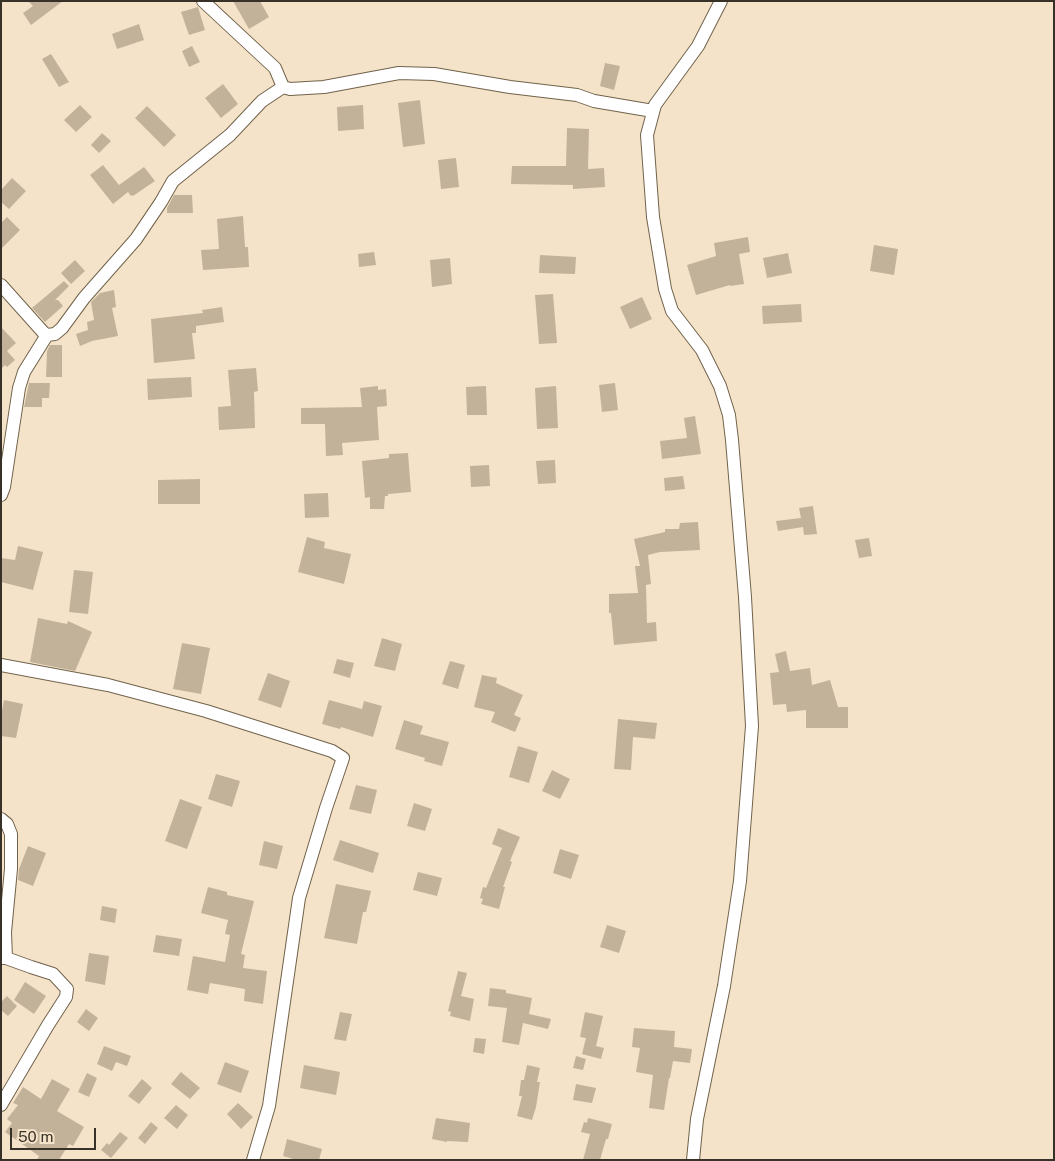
<!DOCTYPE html>
<style>
body{margin:0}
#map{position:relative;width:1055px;height:1161px;overflow:hidden;background:#f4e3c9;font-family:"Public Sans",sans-serif}
canvas{display:block}
.frame{position:absolute;inset:0;border:2px solid #383127;pointer-events:none}
.scale{position:absolute;left:10px;top:1128px;width:86px;height:22px;box-sizing:border-box;border:2px solid #383127;border-top:0;padding-left:6px;font-size:15px;line-height:18px;white-space:nowrap;color:#383127;-webkit-text-stroke:4px #f4e3c9;paint-order:stroke}
</style>
<div id="map">
<canvas width="1055" height="1161"></canvas>
<div class="frame"></div>
<div class="scale">50 m</div>
</div>
<script>
const context = document.querySelector('canvas').getContext('2d');
context.lineJoin = 'round';
function fillPath(path, color) {
  context.fillStyle = color;
  context.fill(path, 'evenodd');
}
function poly(rows) {
  const path = new Path2D();
  for (const r of rows) {
    path.moveTo(r[0], r[1]);
    for (let i = 2; i < r.length; i += 2) path.lineTo(r[i], r[i + 1]);
  }
  return path;
}
function strokePath(path, color, width, dash) {
  context.strokeStyle = color;
  context.lineWidth = width;
  context.lineCap = dash ? 'butt' : 'round';
  context.setLineDash(dash || []);
  context.stroke(path);
}
fillPath(poly([
 [28,1,63,1,31,25,23,13,33,6],
 [233,1,260,1,269,17,249,29],
 [198,7,205,30,189,35,181,12],
 [139,24,144,40,117,49,112,34],
 [192,46,200,62,189,67,182,51],
 [51,54,69,82,59,87,42,59],
 [605,63,620,66,614,90,600,86],
 [223,84,238,104,221,118,205,98],
 [420,100,425,144,403,147,398,103],
 [80,105,92,117,76,132,64,120],
 [363,105,364,129,338,131,337,107],
 [147,106,176,135,164,147,135,118],
 [567,128,589,129,588,169,604,168,605,187,573,189,573,185,511,184,512,166,566,166],
 [102,133,111,141,99,153,91,145],
 [456,158,459,187,441,189,438,160],
 [103,165,119,185,144,167,155,181,133,196,133,195,131,196,128,192,113,204,90,175],
 [12,178,26,191,9,209,1,202,1,190],
 [174,195,192,195,193,213,167,213,167,208],
 [243,216,245,247,248,247,249,267,203,270,201,250,219,249,217,219],
 [7,217,20,230,1,249,1,223],
 [748,237,750,252,739,254,744,284,730,286,730,285,696,295,687,265,716,256,714,243],
 [874,245,898,249,894,275,870,271],
 [374,252,376,265,359,267,358,254],
 [788,253,792,273,767,278,763,258],
 [540,255,576,257,575,274,539,273],
 [450,258,452,284,432,287,430,260],
 [75,260,85,271,71,284,61,273],
 [64,281,69,286,55,300,58,300,63,306,45,322,32,308],
 [114,290,116,307,112,308,118,336,92,341,80,346,76,334,88,330,87,322,94,320,91,302,100,293],
 [553,294,557,343,539,344,535,295],
 [642,297,652,319,630,329,620,307],
 [801,304,802,322,763,324,762,306],
 [222,307,224,322,196,326,196,333,192,333,195,359,154,363,151,319,203,313,202,310],
 [1,327,16,343,7,351,15,360,7,367,5,365,1,369],
 [50,345,62,345,62,377,46,377,47,351],
 [256,368,258,391,254,392,255,428,219,430,218,407,231,406,228,370],
 [191,377,192,397,148,400,147,379],
 [29,383,50,383,49,398,42,398,42,407,24,407],
 [615,383,618,410,602,412,599,385],
 [378,386,378,390,386,389,387,406,377,407,379,440,342,443,343,455,326,456,325,424,301,424,301,408,362,407,360,388],
 [486,386,487,415,467,415,466,387],
 [556,386,558,428,537,429,535,388],
 [695,416,701,454,662,459,660,441,687,438,684,418],
 [408,453,411,492,388,494,388,496,385,496,384,509,370,509,370,497,365,498,362,461,389,458,389,454],
 [555,460,556,483,538,484,536,461],
 [489,465,490,486,471,487,470,466],
 [683,476,685,489,665,491,664,478],
 [200,479,200,504,158,504,158,480],
 [328,493,329,517,305,518,304,494],
 [813,506,817,534,804,535,803,527,778,531,776,521,801,518,799,508],
 [698,522,700,550,660,552,648,555,651,584,646,585,647,623,656,622,657,641,614,645,611,613,609,613,609,594,638,593,635,566,640,566,634,539,665,532,665,529,679,529,680,523],
 [307,537,325,542,324,548,351,554,344,584,298,572],
 [869,538,872,556,859,558,855,540],
 [18,546,43,552,33,590,1,582,1,558,15,560],
 [74,570,93,572,88,614,69,612],
 [38,618,67,624,68,621,92,632,75,671,30,662],
 [382,638,402,644,395,671,374,666],
 [182,643,210,648,201,694,173,689],
 [786,651,790,671,810,668,812,685,830,680,838,707,848,707,848,728,806,728,806,710,787,712,786,704,773,705,770,673,779,672,775,654],
 [337,659,354,663,350,678,333,673],
 [450,661,465,665,458,689,442,684],
 [268,673,290,681,281,708,258,700],
 [482,675,497,678,496,683,523,695,514,715,521,718,515,732,491,722,495,712,474,707],
 [4,700,23,704,16,738,1,736,1,716],
 [329,700,362,709,364,701,382,706,373,737,341,727,340,729,322,724],
 [618,719,657,723,655,739,633,737,631,770,614,769],
 [404,720,423,726,420,734,449,742,442,766,424,761,425,758,395,749],
 [518,746,538,752,529,783,509,777],
 [552,770,570,779,560,799,542,791],
 [216,774,240,781,232,807,208,799],
 [356,785,377,790,371,814,349,809],
 [180,799,202,807,187,849,165,841],
 [414,803,432,809,425,831,407,826],
 [498,828,520,837,510,861,512,862,503,887,505,887,499,909,481,904,483,899,480,898,483,887,486,888,502,848,492,844],
 [340,840,379,853,373,873,333,860],
 [264,841,283,846,277,869,259,865],
 [28,846,46,853,33,886,18,880,19,869],
 [560,849,579,855,571,879,553,873],
 [418,872,442,878,437,896,413,890],
 [336,884,371,891,366,912,363,912,357,944,324,938],
 [208,887,227,892,227,895,254,901,241,954,245,955,243,968,267,971,263,1004,244,1001,245,989,210,983,208,994,187,990,193,956,225,962,230,935,225,934,228,920,201,913],
 [102,906,117,909,115,923,100,920],
 [607,925,626,931,619,953,600,947],
 [156,935,182,939,179,956,153,952],
 [89,953,109,956,105,985,85,981],
 [458,971,467,973,461,996,474,999,470,1021,450,1016,451,1012,448,1011],
 [25,982,46,996,34,1014,14,1000],
 [490,988,506,990,506,993,532,998,529,1014,551,1019,548,1029,523,1023,519,1045,502,1042,507,1008,488,1006],
 [7,996,17,1006,8,1016,1,1010,1,1002],
 [86,1009,98,1018,89,1031,77,1022],
 [340,1012,352,1014,346,1041,334,1039],
 [585,1012,603,1016,596,1046,604,1048,601,1059,582,1054,586,1038,580,1037],
 [634,1028,675,1031,674,1047,692,1049,690,1063,673,1061,670,1078,669,1078,664,1110,649,1108,653,1075,636,1072,640,1048,632,1047],
 [475,1038,486,1039,484,1054,473,1052],
 [104,1046,131,1056,127,1066,116,1062,112,1071,97,1064],
 [576,1056,586,1059,583,1070,573,1068],
 [225,1062,249,1071,241,1093,217,1084],
 [304,1065,340,1072,336,1095,300,1088],
 [527,1065,540,1068,537,1082,540,1082,536,1107,532,1120,517,1116,522,1096,519,1096,521,1080,524,1080],
 [181,1072,200,1088,190,1099,171,1084],
 [87,1073,97,1078,89,1097,78,1092],
 [52,1079,70,1089,57,1111,84,1127,73,1146,69,1144,59,1160,37,1160,39,1156,5,1132,12,1123,7,1119,18,1105,13,1103,23,1087,41,1099],
 [142,1079,152,1088,139,1104,128,1096],
 [576,1084,596,1088,592,1103,573,1100],
 [238,1103,253,1117,241,1129,227,1114],
 [176,1105,188,1115,177,1129,164,1118],
 [436,1118,470,1123,468,1142,447,1141,447,1142,432,1139],
 [588,1118,612,1124,608,1139,606,1139,600,1160,583,1160,590,1134,581,1132,584,1122,587,1123],
 [151,1122,158,1128,145,1144,138,1138],
 [120,1132,128,1138,111,1158,101,1150,107,1143,109,1145],
 [287,1139,322,1149,319,1160,297,1160,283,1156]
]), '#c3b29a');
const street = poly([
 [203,1,275,68,283,87,290,89,324,87,399,73,434,74,510,87,577,95,594,101,653,111],
 [1,285,43,332,47,335,55,334,62,328,84,298,136,239,161,202,173,181,230,135,262,101,283,87],
 [1,495,4,487,19,388,24,372,47,335],
 [1,665,108,685,206,711,332,751,343,758,326,808,299,898,269,1106,253,1160],
 [1,819,7,824,11,834,11,869,5,932,6,958],
 [1,958,6,958,31,967,53,974,67,989,66,997,48,1025,1,1105],
 [693,1160,697,1119,724,986,740,881,752,726,745,597,732,440,729,415,720,386,702,350,672,311,665,289,653,217,647,135,655,105,698,46,721,1]
]);
strokePath(street, '#71624b', 14);
strokePath(street, '#fff', 12);
</script>
